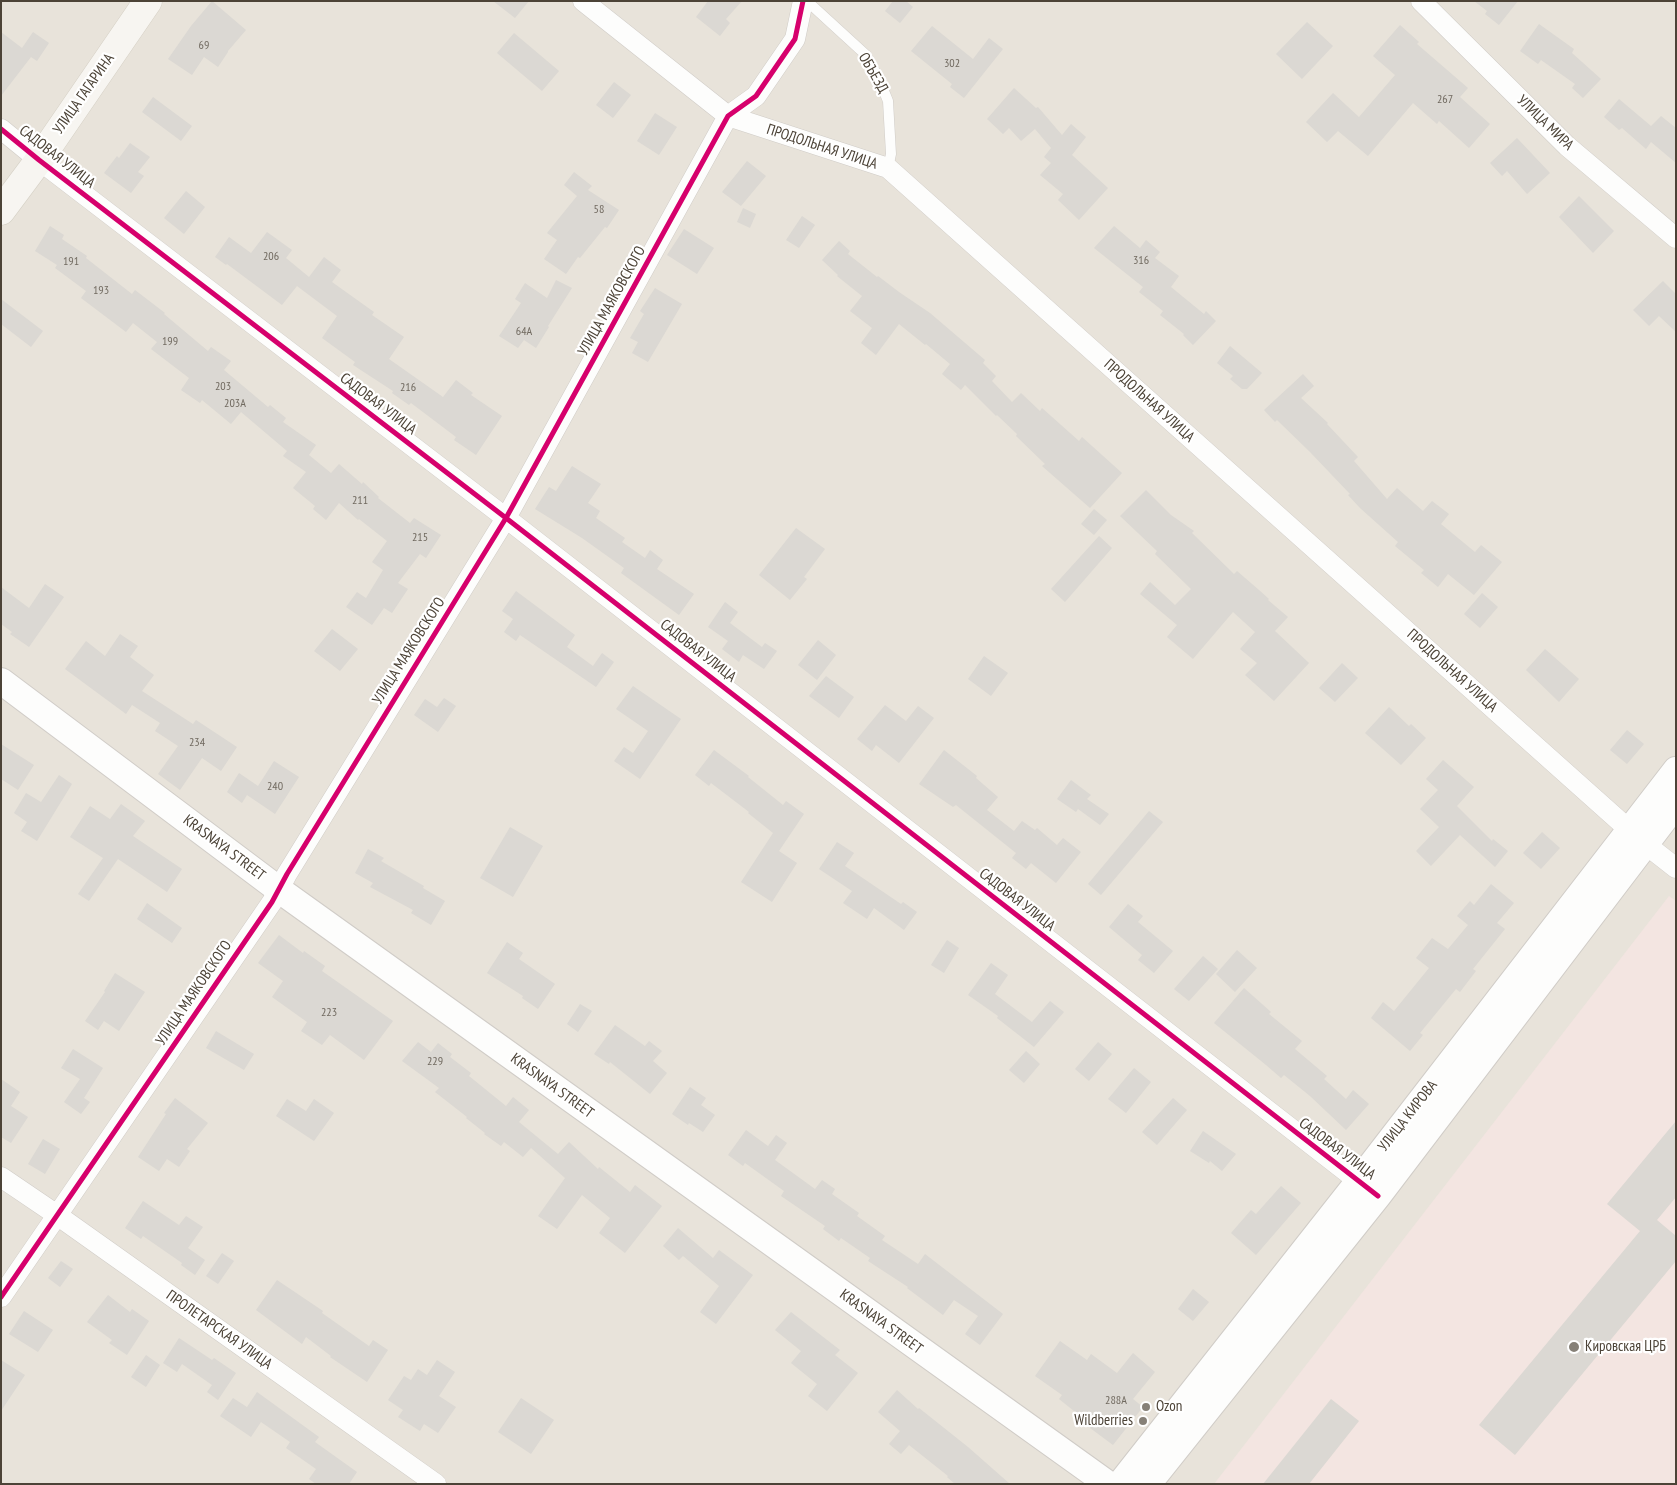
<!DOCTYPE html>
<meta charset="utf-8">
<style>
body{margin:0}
#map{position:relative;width:1677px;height:1485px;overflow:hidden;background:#f3f1ed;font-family:"PT Sans Narrow",sans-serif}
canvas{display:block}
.frame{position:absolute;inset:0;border:2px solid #4c4337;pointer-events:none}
</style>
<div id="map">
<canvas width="1677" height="1485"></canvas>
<div class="frame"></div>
</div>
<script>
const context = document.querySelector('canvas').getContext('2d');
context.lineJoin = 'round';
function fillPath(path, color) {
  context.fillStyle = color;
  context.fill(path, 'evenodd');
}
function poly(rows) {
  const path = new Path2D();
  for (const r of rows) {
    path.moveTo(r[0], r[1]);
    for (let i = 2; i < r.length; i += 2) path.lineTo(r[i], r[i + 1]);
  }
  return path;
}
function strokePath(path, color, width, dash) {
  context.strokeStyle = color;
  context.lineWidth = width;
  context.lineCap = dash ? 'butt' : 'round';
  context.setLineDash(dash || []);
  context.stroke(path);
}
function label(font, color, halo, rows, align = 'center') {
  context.font = font + ' "PT Sans Narrow",sans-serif';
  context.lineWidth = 4.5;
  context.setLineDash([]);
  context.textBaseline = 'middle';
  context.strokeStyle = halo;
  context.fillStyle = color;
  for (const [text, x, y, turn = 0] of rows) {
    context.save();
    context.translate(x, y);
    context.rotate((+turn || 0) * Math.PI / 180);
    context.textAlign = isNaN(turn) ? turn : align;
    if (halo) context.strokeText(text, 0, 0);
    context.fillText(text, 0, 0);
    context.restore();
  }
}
fillPath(poly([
 [1,1,1676,1,1676,1484,1,1484]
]), '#e8e3da');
fillPath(poly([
 [1669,896,1676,901,1676,1484,1214,1484]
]), '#f3e5e1');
fillPath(poly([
 [212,1,246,30,228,51,228,52,218,67,204,57,192,75,168,59,191,26],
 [493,1,529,1,515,18],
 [708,1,742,1,726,19,730,23,720,36,696,17],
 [893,1,906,1,913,7,900,23,885,11],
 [1474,1,1518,1,1499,25,1485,14,1487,11],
 [1307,22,1333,46,1302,79,1276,54],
 [1539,24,1574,49,1572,53,1601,79,1583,98,1572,88,1575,84,1541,60,1538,64,1520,51],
 [1400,25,1419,42,1417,44,1468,88,1460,97,1490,124,1469,148,1439,121,1437,124,1413,103,1368,156,1338,131,1327,142,1306,122,1333,93,1359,117,1395,75,1373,56],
 [932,26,973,59,989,38,1003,49,964,98,950,87,952,84,911,51],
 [1,32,22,48,33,32,49,43,37,61,31,57,1,96],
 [514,33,559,71,542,91,497,53],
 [614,82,631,95,613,118,596,105],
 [1014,88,1036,108,1038,107,1062,135,1071,124,1086,137,1072,155,1108,188,1079,220,1058,200,1063,194,1040,175,1051,163,1044,157,1051,148,1035,129,1021,141,1009,128,1003,134,987,119],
 [153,97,192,126,181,141,142,112],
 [1619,99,1651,126,1661,116,1676,128,1676,163,1651,142,1646,149,1622,128,1619,130,1604,117],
 [655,113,677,127,659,155,637,141],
 [1517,138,1550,173,1527,194,1507,171,1502,176,1490,163],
 [130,143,150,157,138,172,144,176,131,193,104,173,117,156,119,158],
 [747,161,766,176,741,206,722,192],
 [574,172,592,186,588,190,619,210,607,228,605,227,580,258,578,257,566,274,544,259,557,240,547,233,577,196,564,185],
 [186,191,205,207,184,234,164,218],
 [1579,196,1614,231,1593,253,1559,217],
 [743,208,756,214,750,228,737,222],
 [802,216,815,225,799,248,786,240],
 [50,226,64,235,62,239,87,256,86,258,132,294,135,290,165,313,164,314,208,351,211,347,231,361,224,370,268,407,270,405,286,418,283,422,316,445,309,455,331,473,339,464,362,484,363,482,379,497,378,498,410,523,414,518,441,535,426,558,420,554,398,583,408,589,392,613,384,608,372,625,346,607,357,592,366,598,383,570,372,562,387,541,359,519,358,520,339,503,326,520,313,509,315,506,293,488,306,472,283,456,287,451,241,412,231,424,202,400,200,403,181,390,189,378,151,349,157,342,133,323,126,332,81,298,86,291,55,268,57,265,35,251],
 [1114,226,1140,248,1146,240,1160,252,1155,258,1179,276,1171,287,1204,314,1206,311,1216,321,1193,345,1183,335,1184,334,1160,315,1163,311,1139,292,1143,287,1094,248],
 [684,229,714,248,697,274,667,255],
 [267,232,292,250,286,258,309,277,324,257,341,270,332,282,374,312,372,315,404,337,389,359,443,397,456,380,473,393,471,395,502,416,476,455,454,440,456,437,411,403,409,405,392,393,393,391,353,365,355,362,322,338,337,316,297,286,282,305,227,264,226,265,215,257,229,237,251,253],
 [839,241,850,251,848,254,877,277,878,276,899,292,930,313,985,360,983,363,996,376,992,381,1012,402,1021,393,1040,411,1042,408,1079,441,1082,437,1122,473,1090,508,1042,466,1045,464,1016,436,1017,434,997,415,996,416,965,385,961,390,942,374,950,364,926,344,925,345,899,324,876,355,861,343,872,328,850,311,862,296,837,276,838,275,822,260],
 [556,280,572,288,548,326,549,327,536,348,524,340,518,348,499,336,521,303,515,299,525,283,547,298],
 [1663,281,1676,294,1676,332,1659,316,1649,326,1633,310],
 [655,288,682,304,648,362,632,353,638,342,630,338,644,314,640,311],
 [1,299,43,331,31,347,1,324],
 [1230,346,1262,373,1247,389,1242,389,1230,379,1233,376,1217,363],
 [1303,374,1314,386,1301,398,1328,423,1327,424,1358,457,1354,461,1387,499,1397,488,1423,511,1432,501,1449,514,1441,524,1475,552,1481,545,1502,562,1474,595,1448,574,1438,587,1421,573,1424,570,1395,546,1398,542,1360,508,1348,495,1350,494,1310,452,1277,420,1275,422,1264,410],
 [572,466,601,484,588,503,600,511,596,518,625,538,622,542,645,558,650,550,663,560,657,569,694,594,679,615,621,573,624,568,582,538,535,509,549,487,556,491],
 [1146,490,1171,515,1194,531,1192,533,1234,574,1237,571,1259,590,1269,599,1268,600,1288,617,1275,631,1309,663,1274,701,1245,675,1257,663,1240,649,1255,632,1233,612,1193,659,1167,637,1177,625,1140,594,1150,582,1175,605,1191,589,1155,554,1157,551,1120,516],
 [1094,509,1107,520,1094,535,1081,524],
 [796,528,825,549,804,577,807,579,790,600,759,575],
 [1099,536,1112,548,1065,602,1051,589],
 [45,584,64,597,29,647,10,634,12,632,1,624,1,587,29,608],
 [516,591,575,635,567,647,593,666,602,653,614,662,596,687,520,635,516,641,504,632,513,619,502,611],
 [1482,593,1498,607,1480,628,1464,614],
 [725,602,738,612,730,623,762,647,765,643,777,651,764,669,743,655,739,662,722,649,728,641,708,627],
 [332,629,358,649,340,671,314,651],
 [120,634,138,646,130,657,154,675,142,691,193,724,196,720,237,747,221,771,202,758,180,790,158,774,178,746,155,731,160,723,132,705,126,714,65,669,86,641,105,656],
 [818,640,836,655,817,680,798,665],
 [1545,649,1579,679,1559,702,1526,670],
 [984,656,1008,673,991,696,968,679],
 [1342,663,1358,678,1335,702,1319,688],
 [826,676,854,697,839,718,809,696],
 [633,686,681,719,640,779,614,761,624,747,633,753,648,731,616,709],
 [444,698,456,706,438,732,414,715,425,699,437,707],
 [885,705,906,721,918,706,934,718,899,763,876,745,872,751,857,739],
 [1389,707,1409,726,1411,724,1426,738,1401,765,1365,733],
 [1627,730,1644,744,1627,764,1610,750],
 [1,744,34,765,18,790,1,779],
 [714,750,749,776,748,777,783,805,786,801,804,814,779,851,797,863,772,902,741,882,773,833,748,813,749,812,711,783,709,786,695,775],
 [944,750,977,776,976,778,998,797,987,810,1014,831,1022,821,1035,830,1037,828,1057,845,1063,838,1081,852,1056,883,1031,863,1026,869,1012,858,1016,853,956,805,953,807,919,784],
 [1443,760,1474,787,1457,806,1492,841,1493,839,1508,851,1495,867,1460,835,1431,866,1416,851,1439,827,1420,809,1438,790,1426,779],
 [274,761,299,777,275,814,247,795,242,803,227,792,239,773,258,786],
 [59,775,72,784,37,841,21,831,27,822,14,813,26,793,41,802],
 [1071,780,1091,795,1087,799,1109,814,1100,825,1078,809,1076,812,1057,799],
 [121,804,145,821,133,836,182,869,167,892,118,859,89,901,78,894,103,858,70,837,90,806,110,819],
 [1149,811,1163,822,1101,895,1088,884],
 [510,827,543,846,513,897,480,878],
 [1542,832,1560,848,1541,869,1523,853],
 [837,842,854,853,845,866,901,904,903,902,917,912,904,930,874,908,867,919,843,903,852,891,819,869],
 [368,849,384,858,381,861,424,886,423,888,445,901,431,925,411,913,413,910,370,887,373,883,355,873],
 [1491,884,1514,903,1497,923,1505,929,1473,969,1476,971,1460,992,1456,989,1420,1033,1423,1035,1410,1051,1371,1018,1383,1002,1394,1011,1429,968,1416,958,1432,938,1448,949,1468,925,1457,916,1470,901,1474,905],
 [147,903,182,928,172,943,137,919],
 [1128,904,1143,916,1138,922,1173,951,1154,973,1138,960,1142,955,1109,927],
 [279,935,303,953,304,951,325,966,322,971,393,1021,364,1060,330,1035,322,1045,301,1031,307,1022,272,997,283,981,258,963],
 [947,940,959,948,944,973,931,965],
 [507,942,523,953,519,959,555,984,538,1009,522,998,523,996,487,973],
 [1237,950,1257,968,1235,992,1216,974],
 [1203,956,1218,969,1189,1001,1174,989],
 [991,963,1008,975,995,994,1032,1022,1050,1001,1064,1012,1034,1047,997,1018,998,1016,968,995],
 [115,973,145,992,119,1031,104,1021,98,1030,85,1021,105,992,104,991],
 [1244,988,1271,1012,1269,1014,1302,1041,1295,1049,1327,1076,1324,1079,1346,1099,1353,1090,1369,1104,1346,1130,1310,1096,1284,1075,1281,1078,1266,1065,1214,1023],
 [580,1004,592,1011,578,1032,567,1024],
 [615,1025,645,1046,649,1041,662,1051,653,1061,667,1073,650,1094,610,1062,609,1064,594,1054],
 [216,1031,254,1054,244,1070,206,1048],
 [418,1042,431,1052,438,1043,452,1054,450,1057,471,1073,469,1076,506,1106,513,1097,529,1110,519,1122,558,1154,569,1142,598,1169,599,1167,630,1192,635,1185,662,1206,625,1253,599,1233,610,1218,582,1195,557,1229,538,1216,565,1178,531,1148,523,1157,504,1142,501,1146,484,1134,485,1133,466,1118,467,1117,435,1092,439,1088,402,1061],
 [1098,1042,1112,1054,1089,1081,1075,1069],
 [73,1049,103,1068,84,1098,90,1102,81,1114,64,1102,80,1079,61,1068],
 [1026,1051,1040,1064,1024,1083,1009,1070],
 [1134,1068,1151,1082,1126,1113,1108,1099],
 [1,1079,20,1092,11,1106,28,1117,11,1143,1,1137],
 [690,1087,706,1098,701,1105,715,1115,703,1132,689,1123,688,1125,672,1114],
 [175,1098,208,1123,187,1149,190,1151,179,1167,167,1159,159,1171,138,1157,166,1114,164,1113],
 [1173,1098,1187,1110,1157,1145,1142,1132],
 [287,1099,306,1111,314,1099,334,1113,314,1141,276,1116],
 [1676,1121,1676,1197,1657,1220,1676,1236,1676,1261,1515,1455,1479,1425,1640,1231,1607,1204],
 [746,1130,768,1146,776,1135,787,1143,775,1160,815,1189,822,1180,835,1189,832,1194,859,1213,857,1216,885,1236,882,1240,918,1264,925,1254,1003,1314,980,1345,965,1334,978,1316,954,1300,943,1315,907,1288,908,1287,868,1261,870,1258,841,1238,839,1241,823,1229,825,1226,781,1196,784,1191,745,1163,743,1166,728,1155],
 [1203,1131,1236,1154,1222,1171,1210,1161,1209,1163,1190,1151],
 [43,1139,60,1149,45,1174,28,1164],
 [1281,1186,1301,1203,1256,1255,1231,1233,1251,1210,1256,1214],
 [143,1201,179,1225,186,1216,203,1227,188,1248,205,1260,195,1275,181,1265,182,1263,143,1236,141,1239,125,1228],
 [678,1228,713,1258,719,1250,753,1275,716,1324,700,1312,719,1286,683,1256,679,1260,663,1246],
 [222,1253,234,1261,218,1284,206,1276],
 [61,1261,73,1269,60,1287,48,1278],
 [277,1280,323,1311,322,1313,369,1346,373,1340,388,1350,367,1382,330,1357,331,1356,306,1337,302,1344,256,1310],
 [1193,1289,1209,1302,1193,1321,1178,1309],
 [108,1295,130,1312,132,1309,149,1321,127,1355,109,1343,112,1340,87,1322],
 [24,1311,53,1330,38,1352,9,1334],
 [791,1312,840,1350,835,1355,858,1373,827,1411,808,1396,817,1384,791,1363,801,1351,775,1330],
 [179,1338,212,1360,214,1358,236,1373,218,1400,207,1392,212,1385,182,1364,177,1372,163,1363],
 [1060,1341,1087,1360,1091,1354,1117,1373,1133,1353,1155,1372,1133,1399,1143,1407,1113,1445,1082,1422,1084,1419,1059,1399,1062,1395,1035,1376],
 [146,1355,160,1365,146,1387,131,1377],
 [1,1360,25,1375,1,1411],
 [437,1360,455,1372,439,1396,456,1407,438,1433,424,1424,420,1431,398,1417,403,1410,388,1400,404,1376,411,1380,418,1369,427,1375],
 [897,1390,918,1409,919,1408,968,1447,1010,1484,955,1484,947,1477,948,1476,909,1445,901,1454,889,1444,900,1431,878,1412],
 [257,1392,319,1437,315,1442,357,1472,349,1484,316,1484,309,1479,316,1469,286,1448,290,1442,261,1422,251,1437,220,1416,233,1398,247,1407],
 [521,1398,554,1420,531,1454,498,1432],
 [1331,1399,1359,1421,1309,1484,1263,1484]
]), '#dbd8d3');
const service = poly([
 [807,1,866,55,879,79,888,101,891,154,888,168]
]);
const minor = poly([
 [583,1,728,116,888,168,1644,843,1676,868],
 [1421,1,1567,146,1676,238],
 [1,129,39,160,506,518,1370,1190],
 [1,1177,57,1215,436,1484],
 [1,1297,272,902,287,874,506,518,728,116,756,96,795,39,803,1]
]);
const tertiary = poly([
 [1,681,278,889,1108,1484],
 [1120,1484,1358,1182,1676,770],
 [1148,1484,1378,1196,1676,804]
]);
const secondary = poly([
 [1,211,39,160,148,1]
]);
strokePath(service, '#d0ccc7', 11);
strokePath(minor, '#d0ccc7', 21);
strokePath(tertiary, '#d0ccc7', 28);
strokePath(secondary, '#d5d0c5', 29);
strokePath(service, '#fdfdfc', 10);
strokePath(minor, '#fdfdfc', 20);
strokePath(tertiary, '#fdfdfc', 26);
strokePath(secondary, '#f7f5f1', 28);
strokePath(poly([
 [1,129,39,160,506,518,1378,1196],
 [1,1297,272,902,287,874,506,518,728,116,756,96,795,39,803,1]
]), '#d6006c', 5);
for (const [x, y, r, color] of [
 [1574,1347,6,"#868077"],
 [1146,1407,5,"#868077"],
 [1143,1421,5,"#868077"]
]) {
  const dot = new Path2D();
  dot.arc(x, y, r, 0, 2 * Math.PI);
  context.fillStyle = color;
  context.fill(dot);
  strokePath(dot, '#fff', 2);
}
label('12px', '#716a60', null, [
 ["69",204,46],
 ["302",952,64],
 ["267",1445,100],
 ["58",599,210],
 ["206",271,257],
 ["316",1141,261],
 ["191",71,262],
 ["193",101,291],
 ["64А",524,332],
 ["199",170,342],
 ["203",223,387],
 ["216",408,388],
 ["203А",235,404],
 ["211",360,501],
 ["215",420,538],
 ["234",197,743],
 ["240",275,787],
 ["223",329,1013],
 ["229",435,1062],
 ["288А",1116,1401]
]);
label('15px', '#4c4337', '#fff', [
 ["ОБЪЕЗД",873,73,60],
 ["УЛИЦА ГАГАРИНА",84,94,-55],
 ["УЛИЦА МИРА",1545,123,44],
 ["ПРОДОЛЬНАЯ УЛИЦА",822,147,18],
 ["САДОВАЯ УЛИЦА",57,157,38],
 ["УЛИЦА МАЯКОВСКОГО",612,301,-61],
 ["ПРОДОЛЬНАЯ УЛИЦА",1149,401,42],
 ["САДОВАЯ УЛИЦА",378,404,37],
 ["УЛИЦА МАЯКОВСКОГО",409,651,-58],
 ["САДОВАЯ УЛИЦА",698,651,38],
 ["ПРОДОЛЬНАЯ УЛИЦА",1452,671,42],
 ["KRASNAYA STREET",224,848,37],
 ["САДОВАЯ УЛИЦА",1017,900,38],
 ["УЛИЦА МАЯКОВСКОГО",194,993,-56],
 ["KRASNAYA STREET",552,1086,36],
 ["УЛИЦА КИРОВА",1408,1116,-52],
 ["САДОВАЯ УЛИЦА",1337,1149,37],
 ["KRASNAYA STREET",881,1322,36],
 ["ПРОЛЕТАРСКАЯ УЛИЦА",219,1330,35]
]);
label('15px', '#4c4337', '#fff', [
 ["Кировская ЦРБ",1585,1347],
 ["Ozon",1156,1407],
 ["Wildberries",1133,1421,"right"]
], 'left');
</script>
